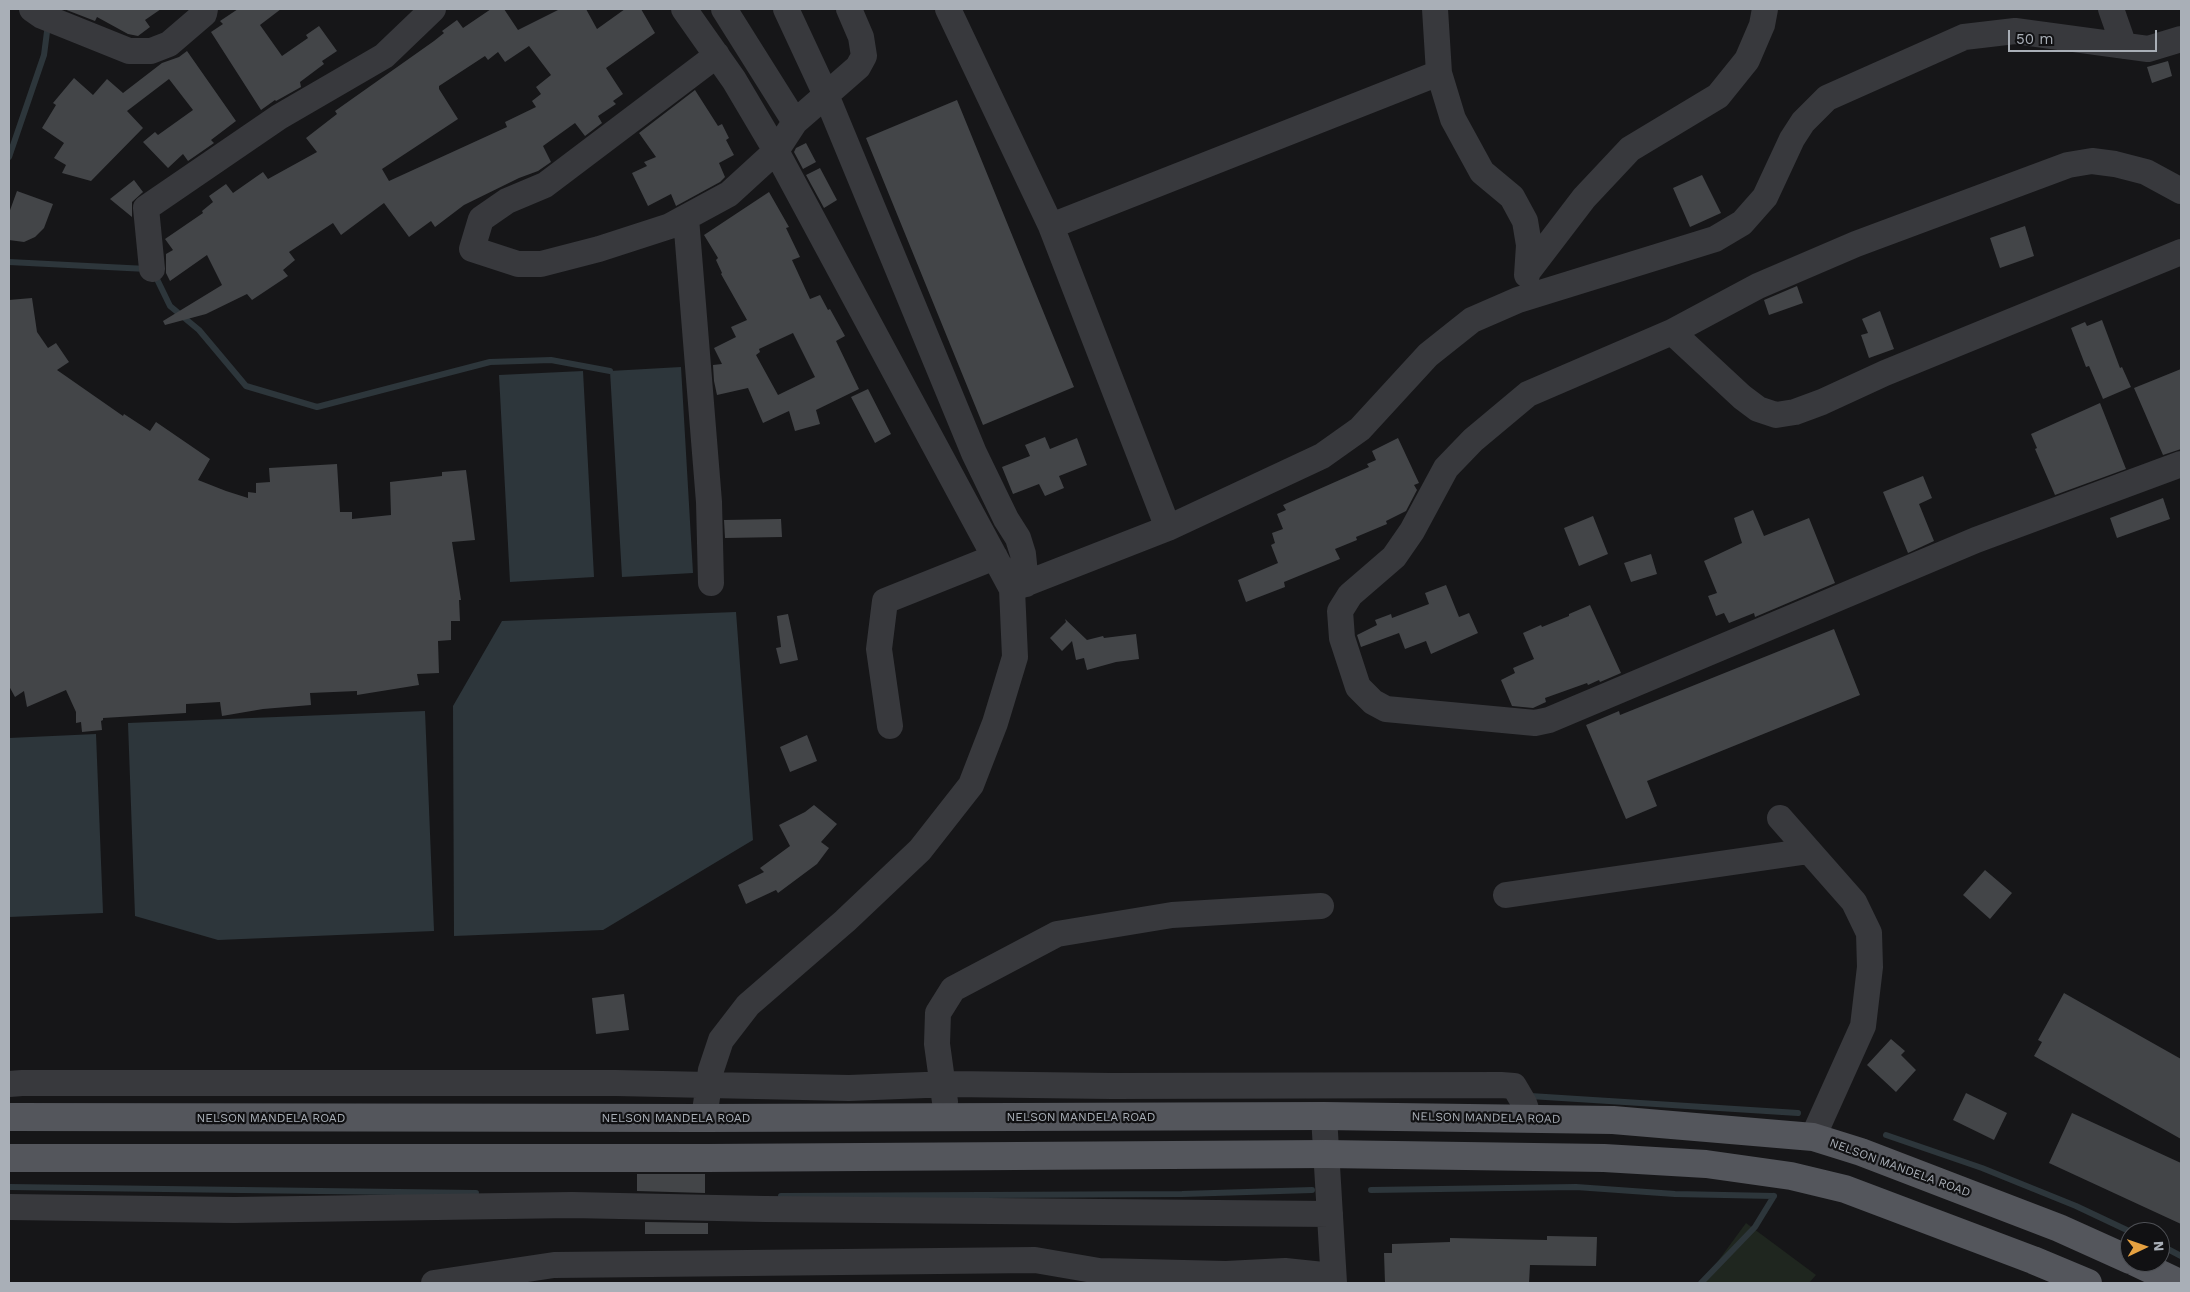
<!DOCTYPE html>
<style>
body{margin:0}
#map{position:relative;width:2190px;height:1292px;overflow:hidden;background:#161618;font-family:"Work Sans",sans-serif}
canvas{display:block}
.frame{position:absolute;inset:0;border:10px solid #a9afb7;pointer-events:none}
.north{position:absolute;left:2120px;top:1222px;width:50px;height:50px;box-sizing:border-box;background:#111113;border:1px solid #4e5055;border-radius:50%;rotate:87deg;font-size:14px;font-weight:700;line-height:20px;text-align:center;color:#a9afb7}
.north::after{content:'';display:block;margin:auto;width:18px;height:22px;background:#e6a140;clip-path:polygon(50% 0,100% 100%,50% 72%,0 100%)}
.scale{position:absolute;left:2008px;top:30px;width:149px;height:22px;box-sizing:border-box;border:2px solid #a9afb7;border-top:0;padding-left:6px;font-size:15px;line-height:18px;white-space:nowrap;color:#a9afb7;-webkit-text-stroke:4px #111113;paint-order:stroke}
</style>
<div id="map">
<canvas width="2190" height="1292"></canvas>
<div class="frame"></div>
<div class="north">N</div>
<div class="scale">50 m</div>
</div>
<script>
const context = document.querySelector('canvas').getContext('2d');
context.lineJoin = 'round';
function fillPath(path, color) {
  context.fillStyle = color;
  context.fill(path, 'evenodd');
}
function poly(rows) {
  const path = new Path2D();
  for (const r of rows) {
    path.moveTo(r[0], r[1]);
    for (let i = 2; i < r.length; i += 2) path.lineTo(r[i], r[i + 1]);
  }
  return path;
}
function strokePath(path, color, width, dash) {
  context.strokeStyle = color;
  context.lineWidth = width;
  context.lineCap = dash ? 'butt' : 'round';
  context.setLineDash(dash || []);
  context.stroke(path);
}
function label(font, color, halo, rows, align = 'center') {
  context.font = font + ' "Work Sans",sans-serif';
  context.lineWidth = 4.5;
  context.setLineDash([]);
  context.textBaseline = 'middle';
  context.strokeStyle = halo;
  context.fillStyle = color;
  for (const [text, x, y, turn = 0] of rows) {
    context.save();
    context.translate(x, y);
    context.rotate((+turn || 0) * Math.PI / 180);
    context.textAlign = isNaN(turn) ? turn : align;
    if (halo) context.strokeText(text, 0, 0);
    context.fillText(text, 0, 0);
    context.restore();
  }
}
fillPath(poly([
 [1746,1223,1816,1275,1809,1283,1702,1283]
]), '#1f261f');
fillPath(poly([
 [681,367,693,573,622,577,610,371],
 [583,371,594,577,510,582,499,375],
 [736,612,753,840,603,930,454,936,453,706,502,621],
 [425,711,434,931,218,940,135,916,128,723],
 [96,734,103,913,9,917,9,738]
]), '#2d363b');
strokePath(poly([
 [9,157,44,55,48,24],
 [9,262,147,269],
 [154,273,170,306,199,330,246,386,317,407,490,362,551,360,610,371],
 [1530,1096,1798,1113],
 [1886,1135,1982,1168,2076,1206,2131,1232],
 [9,1187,476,1193],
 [1371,1190,1576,1187,1675,1194,1774,1196],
 [781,1196,1182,1194,1312,1190],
 [2160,1245,2181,1256],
 [1701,1283,1755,1227,1774,1196]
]), '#2d363b', 6);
fillPath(poly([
 [64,9,161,9,145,20,150,27,138,36,128,34,97,17,95,21],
 [238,9,281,9,260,25,282,56,308,38,306,35,319,26,337,51,322,61,324,64,300,82,301,87,276,101,275,100,261,110,211,32,223,24,220,21],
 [491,9,504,9,518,30,560,9,586,9,597,29,625,9,641,9,655,33,606,68,623,94,613,101,616,104,598,116,602,123,585,136,575,123,543,146,551,162,538,171,519,178,464,205,435,227,431,221,409,237,384,203,341,235,333,223,289,252,295,260,283,270,288,276,252,300,247,294,206,314,165,325,163,321,222,285,207,255,170,281,166,273,166,254,173,250,165,239,203,213,202,211,213,202,209,196,226,184,233,193,263,172,268,179,317,152,306,138,337,114,335,111,434,41,444,33,442,31,457,20,463,28],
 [529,46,551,75,536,87,541,94,532,101,536,107,505,122,507,127,389,181,382,169,458,119,439,89,439,86,485,56,488,60,498,52,505,62],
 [187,51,236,121,211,140,214,143,188,161,183,154,168,168,143,142,155,132,158,135,193,110,169,79,127,111,143,128,91,181,62,173,66,165,54,158,64,143,42,128,56,105,53,103,74,78,93,95,107,79,123,93,162,63,179,57],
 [2168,61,2172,76,2152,83,2147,67],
 [695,90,718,126,722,124,729,138,726,140,734,155,719,163,725,177,720,182,676,206,671,194,648,206,632,173,647,166,644,162,656,157,639,133],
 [957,100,1074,387,983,425,866,138],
 [806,143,816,162,803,169,794,152,796,148],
 [820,168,837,200,824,208,806,175],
 [1702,175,1721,213,1690,227,1673,188],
 [134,180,143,192,132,202,132,217,110,199],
 [17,191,53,204,44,228,35,237,24,242,9,240,9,213],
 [769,192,789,227,786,228,800,257,792,260,810,299,820,295,828,310,830,309,845,336,836,341,859,389,816,410,820,424,795,431,789,411,763,423,748,388,717,395,714,381,713,365,722,364,714,348,736,337,731,327,747,320,721,274,722,273,716,260,718,258,704,235],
 [793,333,815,377,778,395,756,355,760,352,759,349],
 [2025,226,2034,256,2000,268,1990,238],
 [1797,286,1803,303,1769,315,1764,300],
 [32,298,37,332,48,348,56,343,69,362,57,370,123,416,124,414,150,431,156,422,210,459,198,480,226,491,248,498,248,492,256,493,256,483,270,482,269,468,337,464,340,512,352,512,352,519,391,515,390,482,442,476,442,472,466,470,475,540,452,542,461,600,459,600,460,621,451,621,451,640,438,641,439,673,417,674,419,685,357,695,357,691,310,693,311,705,263,709,222,716,220,702,186,704,186,713,103,718,103,720,101,721,102,730,82,732,81,722,76,723,76,712,66,690,27,707,24,691,15,697,9,686,9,300],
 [1880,311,1894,349,1869,358,1861,335,1868,333,1862,319],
 [2102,320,2120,368,2122,367,2131,387,2103,399,2089,366,2086,367,2071,328,2085,322,2087,326],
 [2181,369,2181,449,2163,455,2134,388],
 [868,389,891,434,875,443,851,397],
 [2100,403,2126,469,2055,495,2035,449,2037,448,2031,434],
 [1045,437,1050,449,1077,438,1087,465,1059,476,1064,488,1045,496,1039,484,1013,494,1002,467,1030,456,1025,445],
 [1398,438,1419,483,1414,485,1417,490,1406,511,1386,521,1387,524,1356,537,1357,540,1335,549,1340,559,1284,582,1285,587,1246,602,1238,580,1278,563,1271,545,1275,543,1272,533,1283,529,1277,514,1286,510,1283,505,1369,467,1367,464,1376,460,1372,451],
 [1923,476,1932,498,1919,504,1934,541,1908,553,1883,492],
 [2163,498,2170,519,2117,538,2110,518],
 [1753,510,1764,536,1809,518,1835,583,1755,617,1754,613,1729,623,1724,613,1716,616,1708,596,1717,593,1704,561,1742,543,1734,518],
 [1593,516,1608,554,1579,566,1564,528],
 [781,519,782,537,725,538,724,520],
 [1651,554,1657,574,1631,582,1624,563],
 [1446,585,1459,617,1469,613,1478,633,1431,654,1426,641,1405,649,1399,633,1361,647,1357,635,1377,625,1375,620,1391,614,1392,618,1429,604,1425,593],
 [1590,605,1621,673,1600,682,1599,680,1588,685,1587,683,1545,698,1546,702,1533,708,1512,706,1501,680,1515,673,1513,668,1534,659,1523,633,1541,625,1542,627,1569,616,1569,614],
 [788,614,798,660,780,664,776,648,781,647,777,616],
 [1065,619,1087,640,1103,636,1104,638,1136,634,1139,659,1116,662,1087,670,1084,658,1076,660,1072,641,1062,651,1050,638,1066,622],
 [1834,629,1860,695,1647,781,1657,806,1626,819,1586,725,1619,711,1620,715],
 [807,735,817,761,790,772,780,747],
 [814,805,837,824,821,842,829,848,817,864,778,893,776,890,746,904,738,885,764,872,760,868,790,846,779,825,805,812],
 [1985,870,2012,893,1990,919,1963,895],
 [2064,993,2181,1059,2181,1139,2034,1056,2042,1042,2038,1040],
 [624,994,629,1030,596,1034,592,998],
 [1891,1039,1905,1051,1901,1055,1916,1070,1896,1092,1867,1065],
 [1966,1093,2007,1113,1994,1140,1953,1120],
 [2072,1113,2181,1163,2181,1224,2049,1163],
 [637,1174,705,1174,705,1193,637,1191],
 [645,1222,708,1223,708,1234,645,1234],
 [1547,1236,1597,1237,1596,1266,1530,1265,1529,1283,1385,1283,1384,1253,1392,1253,1392,1244,1450,1242,1450,1238,1547,1240]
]), '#434548');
strokePath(poly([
 [32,9,42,16,129,51,151,51,169,44,204,14,205,9],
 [684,9,734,80,776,151,1012,589,1015,657,995,723,971,785,920,850,845,921,748,1005,721,1040,711,1070,704,1118],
 [724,9,795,122],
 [849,9,861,37,864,56,858,67,826,95,974,453,1006,519,1018,538,1023,554,1026,584],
 [948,9,1051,226,1168,528],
 [1435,9,1439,73,1453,119,1482,172,1512,197,1525,221,1529,245,1527,275],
 [2111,9,2124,46],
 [717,55,545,185,507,201,481,219,472,249,518,264,541,264,599,249,670,226,729,194,776,151,795,122,826,95,786,9],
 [2181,191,2146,172,2115,164,2092,161,2068,165,1856,244,1758,286,1672,332,1528,394,1473,440,1446,468,1412,531,1394,557,1350,595,1340,611,1342,638,1358,687,1373,702,1386,709,1535,723,1549,720,1976,540,2181,464],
 [686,218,709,502,711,583],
 [1051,226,1439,73],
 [152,269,146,208,279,117,384,56,433,9],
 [1529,270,1584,198,1630,149,1718,96,1747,60,1762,25,1765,9],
 [1672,332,1742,397,1758,409,1776,415,1795,412,1822,402,1885,373,2181,252],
 [1012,589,1168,528,1322,456,1360,429,1428,355,1472,320,1518,300,1715,239,1742,223,1765,197,1792,139,1803,122,1827,98,1964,37,2015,31,2148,49,2181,39],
 [890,726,879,649,885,601,995,557],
 [1780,818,1854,902,1869,933,1870,967,1863,1026,1813,1137],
 [1506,895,1809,851],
 [9,1084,22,1083,616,1083,849,1088,951,1084,1112,1086,1501,1085,1514,1086,1524,1103,1529,1118],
 [945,1102,937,1044,938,1013,953,989,1057,934,1172,915,1321,906],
 [1324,1116,1334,1283],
 [9,1207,234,1210,572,1205,765,1209,1330,1214],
 [434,1283,554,1265,1035,1260,1099,1271,1226,1274,1285,1271,1333,1276]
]), '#38393d', 26);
strokePath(poly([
 [9,1117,704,1118,1324,1116,1613,1120,1813,1137,1861,1152,2059,1228,2130,1260],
 [9,1158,707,1158,1326,1154,1604,1158,1706,1164,1791,1176,1845,1189,2033,1260,2088,1283],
 [2135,1262,2179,1283]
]), '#54565c', 28);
label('12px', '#a9afb7', '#111113', [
 ["NELSON MANDELA ROAD",1081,1117],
 ["NELSON MANDELA ROAD",271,1118],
 ["NELSON MANDELA ROAD",676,1118],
 ["NELSON MANDELA ROAD",1486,1118,1],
 ["NELSON MANDELA ROAD",1900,1168,20]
]);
</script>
